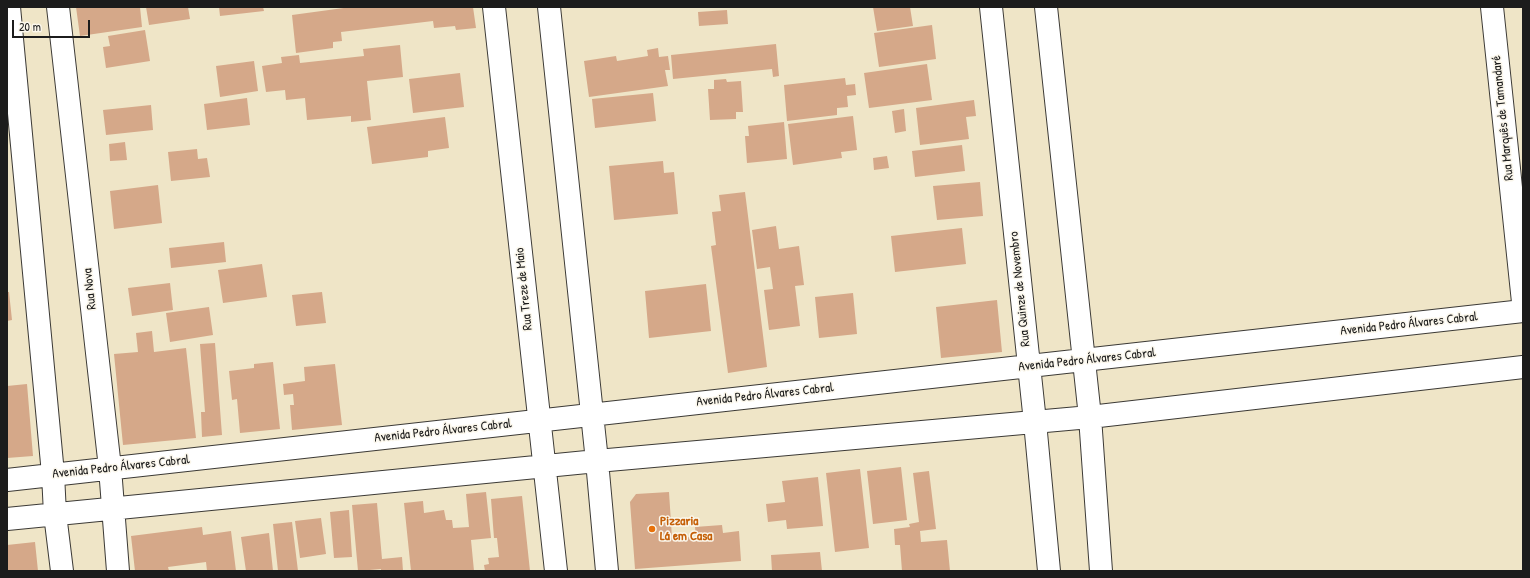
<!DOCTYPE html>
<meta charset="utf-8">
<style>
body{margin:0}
#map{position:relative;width:1530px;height:578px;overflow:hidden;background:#efe5c7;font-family:"Patrick Hand",sans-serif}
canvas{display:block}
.frame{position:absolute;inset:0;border:8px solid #1c1c1c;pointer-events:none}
.scale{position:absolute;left:12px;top:20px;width:78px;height:18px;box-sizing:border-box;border:2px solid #1c1c1c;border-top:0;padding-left:5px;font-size:12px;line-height:14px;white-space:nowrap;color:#1c1c1c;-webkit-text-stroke:3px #fbf7ec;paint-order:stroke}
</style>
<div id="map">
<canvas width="1530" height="578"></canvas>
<div class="frame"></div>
<div class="scale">20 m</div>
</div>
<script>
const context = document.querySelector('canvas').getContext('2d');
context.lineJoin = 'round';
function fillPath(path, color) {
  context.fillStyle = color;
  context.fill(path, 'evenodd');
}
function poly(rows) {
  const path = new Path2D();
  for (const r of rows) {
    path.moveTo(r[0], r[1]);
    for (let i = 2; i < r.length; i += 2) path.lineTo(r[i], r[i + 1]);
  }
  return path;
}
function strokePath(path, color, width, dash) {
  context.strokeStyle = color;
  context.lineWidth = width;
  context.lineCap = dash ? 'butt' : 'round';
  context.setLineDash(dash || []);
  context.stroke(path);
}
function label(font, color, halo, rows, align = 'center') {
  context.font = font + ' "Patrick Hand",sans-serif';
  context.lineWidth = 3;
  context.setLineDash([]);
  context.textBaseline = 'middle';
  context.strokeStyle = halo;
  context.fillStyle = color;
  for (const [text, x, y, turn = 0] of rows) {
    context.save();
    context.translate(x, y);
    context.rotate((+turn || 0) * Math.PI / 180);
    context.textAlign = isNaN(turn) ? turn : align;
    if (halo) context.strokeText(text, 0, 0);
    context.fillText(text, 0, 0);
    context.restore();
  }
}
fillPath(poly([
 [76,7,140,7,142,27,80,36],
 [146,7,188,7,190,19,149,25],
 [219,7,263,7,264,11,220,16],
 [351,7,473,7,476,28,456,30,455,26,434,28,433,21,341,32,342,41,333,42,333,48,296,53,292,15],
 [873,7,910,7,913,26,877,31],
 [727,10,728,24,699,26,698,12],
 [932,25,936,59,879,67,874,33],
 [145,30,150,61,106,68,103,47,110,46,108,36],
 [776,44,779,76,773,77,772,69,673,79,671,55],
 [400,45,403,77,367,81,371,120,351,122,351,116,307,120,305,98,286,100,285,90,266,92,262,66,282,63,281,57,299,55,300,63,364,56,363,49],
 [658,48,659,57,668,56,670,70,665,70,668,86,589,97,584,61,616,56,617,61,648,56,647,50],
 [254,61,258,91,220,97,216,66],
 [927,64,932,100,869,108,864,73],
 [460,73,464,107,413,113,409,79],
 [845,78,846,85,855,84,856,95,847,96,848,107,837,108,837,115,787,121,784,85],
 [726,79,727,82,741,81,743,112,736,112,736,119,710,120,708,89,714,89,714,80],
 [653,93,656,121,595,128,592,99],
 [247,98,250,125,207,130,204,104],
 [974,100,976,116,966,117,969,139,920,145,916,108],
 [151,105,153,130,106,135,103,110],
 [904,109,906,131,895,133,892,111],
 [853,116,857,150,841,152,842,158,793,165,788,124],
 [445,117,449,148,428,151,428,157,372,164,367,127],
 [784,122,787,159,747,163,745,136,749,136,748,126],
 [125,142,127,160,110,161,109,144],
 [962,145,965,171,915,177,912,151],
 [197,149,198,159,207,158,210,177,171,181,168,152],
 [887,156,889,168,874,170,873,158],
 [663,161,664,173,674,172,678,214,614,220,609,166],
 [980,182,983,216,937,220,933,186],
 [158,185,162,223,114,229,110,191],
 [745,192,767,367,728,373,711,246,716,245,712,212,721,211,719,195],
 [776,226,779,249,799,246,804,285,795,286,800,326,769,330,764,290,773,289,770,267,757,269,752,230],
 [962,228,966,264,895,272,891,236],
 [224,242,226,262,171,268,169,248],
 [262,264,267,297,223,303,218,270],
 [170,283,173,310,132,316,128,288],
 [706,284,711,331,649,338,645,291],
 [7,292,9,292,12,320,7,321],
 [322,292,326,323,296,326,292,295],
 [853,293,857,334,819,338,815,297],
 [997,300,1002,352,941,358,936,307],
 [209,307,213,335,170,342,166,313],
 [152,331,154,352,186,348,196,438,123,445,114,354,138,352,136,333],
 [215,343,222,435,202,437,201,412,205,412,200,344],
 [273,362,280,429,240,433,237,399,232,400,229,371,254,368,254,364],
 [335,364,342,425,292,430,290,405,294,405,293,394,284,395,283,384,305,381,304,367],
 [27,384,33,456,7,458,7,386],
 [901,467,907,520,873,524,867,471],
 [860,469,869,548,835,552,826,473],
 [929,471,936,529,920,531,921,542,947,540,950,571,902,571,900,545,895,545,894,529,910,527,909,524,919,522,913,473],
 [818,477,823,526,787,529,786,520,768,522,766,504,785,502,782,481],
 [486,492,491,538,471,540,474,571,411,571,404,503,423,501,424,513,444,510,446,520,452,520,453,528,469,527,466,494],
 [669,492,672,538,696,537,695,527,722,525,723,533,739,531,741,561,635,569,630,502,636,494],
 [522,496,530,571,485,571,484,565,489,564,488,558,499,557,497,538,494,538,491,499],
 [377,503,382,559,402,557,403,571,381,571,381,569,358,571,352,505],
 [349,510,352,557,334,558,330,512],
 [321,518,326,554,300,558,295,521],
 [292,522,298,571,278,571,273,524],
 [202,527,203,535,231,531,236,571,207,571,206,562,168,567,169,571,135,571,131,536],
 [269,533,273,571,246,571,241,537],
 [35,542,38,571,7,571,7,545],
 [820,552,822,571,772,571,771,555]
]), '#d5a889');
const minor = poly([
 [9,7,53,474,55,514,62,571],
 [58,7,110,468,118,571],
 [494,7,556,571],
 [549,7,597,461,607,571],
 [991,7,1035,422,1049,571],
 [1046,7,1090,417,1101,571],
 [7,480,1523,311],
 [7,519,597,461,1090,417,1523,367]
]);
const tertiary = poly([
 [1492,7,1523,302]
]);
strokePath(minor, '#3c3a36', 24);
strokePath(tertiary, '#3c3a36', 24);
strokePath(minor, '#fff', 22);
strokePath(tertiary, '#fff', 22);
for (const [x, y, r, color] of [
 [652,529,4,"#e8710a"]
]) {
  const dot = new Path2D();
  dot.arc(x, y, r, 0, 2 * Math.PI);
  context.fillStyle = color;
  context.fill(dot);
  strokePath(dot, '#fbf7ec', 1.5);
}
label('13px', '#1c1c1c', '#fbf7ec', [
 ["Rua Marquês de Tamandaré",1503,118,-96],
 ["Rua Nova",90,289,-96],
 ["Rua Treze de Maio",524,289,-96],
 ["Rua Quinze de Novembro",1020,289,-96],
 ["Avenida Pedro Álvares Cabral",1409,324,-6],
 ["Avenida Pedro Álvares Cabral",1087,360,-6],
 ["Avenida Pedro Álvares Cabral",765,395,-6],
 ["Avenida Pedro Álvares Cabral",443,431,-6],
 ["Avenida Pedro Álvares Cabral",121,467,-6]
]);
label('bold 13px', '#c56008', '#fbf7ec', [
 ["Pizzaria",660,522],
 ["Lá em Casa",660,537]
], 'left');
</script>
